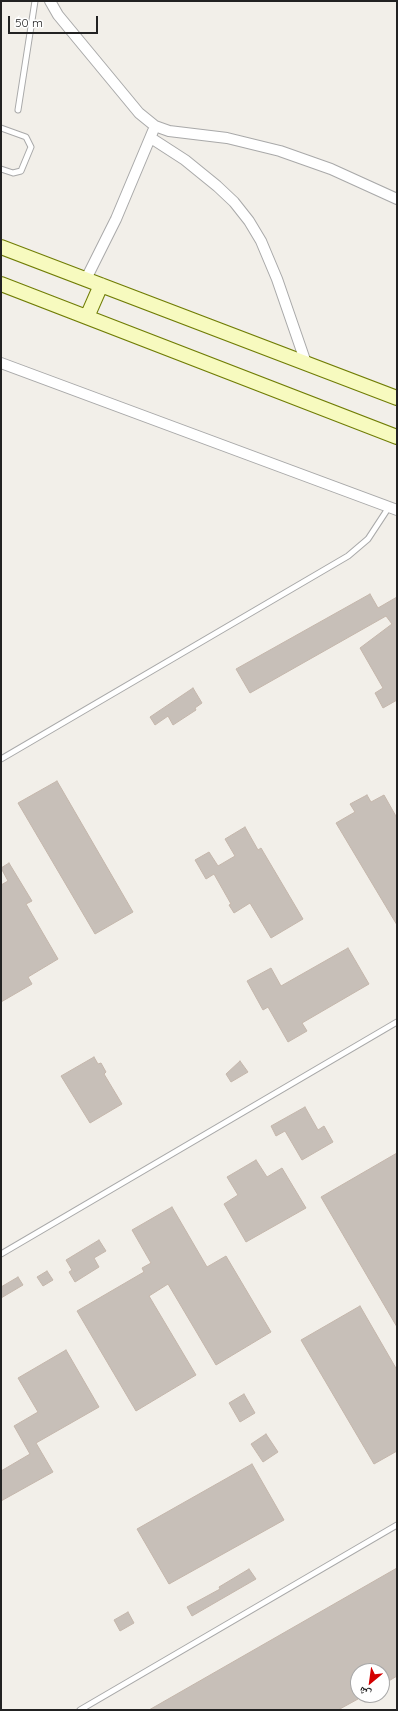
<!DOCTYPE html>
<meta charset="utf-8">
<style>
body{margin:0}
#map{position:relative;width:398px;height:1711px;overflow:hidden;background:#f2efe9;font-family:Quicksand,"Noto Naskh Arabic",sans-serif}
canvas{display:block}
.frame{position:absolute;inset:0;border:2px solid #222;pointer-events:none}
.north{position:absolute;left:350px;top:1663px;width:40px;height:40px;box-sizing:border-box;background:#fff;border:1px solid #a7a7a7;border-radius:50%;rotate:209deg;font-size:11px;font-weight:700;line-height:16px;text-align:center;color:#222}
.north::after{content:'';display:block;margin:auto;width:14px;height:18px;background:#d40000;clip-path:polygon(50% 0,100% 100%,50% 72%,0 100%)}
.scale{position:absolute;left:8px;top:16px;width:90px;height:18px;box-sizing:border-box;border:2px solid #222;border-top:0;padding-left:5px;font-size:12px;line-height:14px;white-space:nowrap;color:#222;-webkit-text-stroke:3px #fff;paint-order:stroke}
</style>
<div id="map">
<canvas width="398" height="1711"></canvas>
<div class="frame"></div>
<div class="north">ش</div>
<div class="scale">50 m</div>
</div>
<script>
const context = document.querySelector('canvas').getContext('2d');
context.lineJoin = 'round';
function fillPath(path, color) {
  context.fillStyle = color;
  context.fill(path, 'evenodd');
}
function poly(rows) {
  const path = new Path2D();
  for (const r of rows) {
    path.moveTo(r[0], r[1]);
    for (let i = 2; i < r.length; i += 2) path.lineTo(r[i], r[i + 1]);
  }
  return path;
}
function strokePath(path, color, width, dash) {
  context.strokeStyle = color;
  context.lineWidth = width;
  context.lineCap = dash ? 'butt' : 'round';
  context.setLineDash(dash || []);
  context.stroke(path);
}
const building = poly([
 [370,594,378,608,397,597,397,700,383,708,375,693,383,688,360,648,392,624,386,616,250,693,236,669,370,594],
 [193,688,202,703,195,708,196,710,173,725,168,716,155,725,150,717,193,688],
 [57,781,133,912,95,934,18,803,57,781],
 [367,795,371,802,384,795,397,818,397,925,336,823,355,812,350,804,367,795],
 [245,827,258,850,261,848,303,919,271,938,250,903,234,913,229,905,231,904,214,874,206,879,195,860,209,852,218,866,235,856,225,839,245,827],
 [9,863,32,901,26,904,58,959,28,977,32,984,1,1002,1,885,8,881,1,868,9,863],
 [348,948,369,984,302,1023,307,1031,288,1042,268,1007,263,1010,247,981,271,968,281,986,348,948],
 [94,1057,98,1064,101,1063,106,1072,104,1074,122,1104,90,1123,61,1076,94,1057],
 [240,1061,248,1072,231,1082,226,1074,240,1061],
 [305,1107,318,1130,324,1126,333,1142,302,1160,285,1131,276,1136,271,1126,305,1107],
 [397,1153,397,1327,321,1197,397,1153],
 [256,1160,267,1177,282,1168,306,1208,246,1242,224,1204,238,1195,227,1177,256,1160],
 [172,1207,207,1267,226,1256,271,1332,216,1365,168,1284,149,1296,196,1375,136,1411,77,1311,144,1272,142,1268,151,1263,132,1230,172,1207],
 [99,1240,106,1251,94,1258,99,1267,75,1282,69,1272,72,1270,66,1260,99,1240],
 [47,1271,53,1280,43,1286,37,1277,47,1271],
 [18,1277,23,1285,1,1298,1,1287,18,1277],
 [360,1306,397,1370,397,1451,374,1464,301,1340,360,1306],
 [66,1350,99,1407,36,1443,53,1472,1,1501,1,1471,30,1454,14,1426,38,1412,18,1378,66,1350],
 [244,1394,255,1413,240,1422,229,1403,244,1394],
 [266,1434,278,1452,263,1462,251,1444,266,1434],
 [252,1464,284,1520,169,1584,137,1529,252,1464],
 [397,1568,397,1676,382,1685,382,1671,358,1671,358,1699,338,1710,149,1710,397,1568],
 [249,1569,256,1579,192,1616,187,1607,220,1589,219,1587,249,1569],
 [128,1612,134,1623,120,1631,114,1620,128,1612]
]);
fillPath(building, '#c7bfb8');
strokePath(building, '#c4b6ab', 1);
const lane = poly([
 [18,110,35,1],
 [1,128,26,137,31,147,21,171,13,173,1,169],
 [1,759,348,556,368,539,389,507],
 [1,1254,397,1022],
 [80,1710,397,1525]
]);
const street = poly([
 [50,1,58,15,139,113,155,126,169,131,227,138,280,151,331,169,397,199],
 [151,138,185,160,217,186,234,202,249,221,261,241,277,279,306,363],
 [86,279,116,219,153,131],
 [1,363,397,510]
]);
const secondary = poly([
 [1,247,397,398],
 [1,284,397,437],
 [87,317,101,285]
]);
strokePath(lane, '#a9a9a9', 7);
strokePath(street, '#a9a9a9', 12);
strokePath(secondary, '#707d05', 16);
strokePath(lane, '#fff', 5);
strokePath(street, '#fff', 10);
strokePath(secondary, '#f7fabf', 14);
</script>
